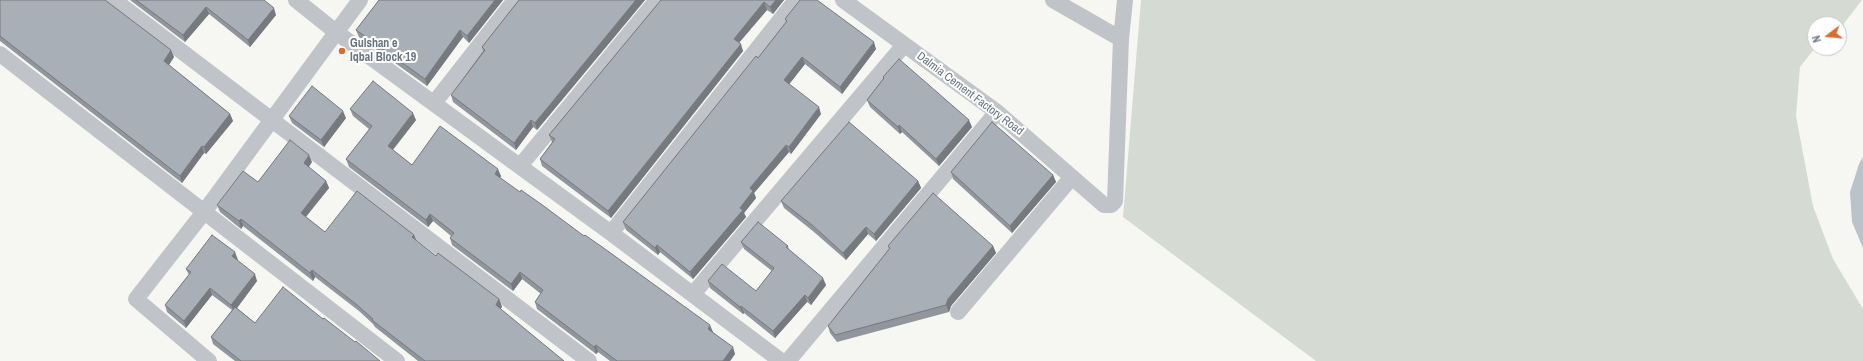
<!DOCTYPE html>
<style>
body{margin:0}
#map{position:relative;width:1863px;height:361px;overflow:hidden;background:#f6f6f3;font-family:"Archivo Narrow",sans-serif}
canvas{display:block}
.north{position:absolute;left:1807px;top:16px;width:40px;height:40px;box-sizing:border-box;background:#fff;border:1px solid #c2c7cd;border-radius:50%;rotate:254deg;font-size:11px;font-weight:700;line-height:16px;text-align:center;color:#677383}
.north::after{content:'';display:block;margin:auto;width:14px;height:18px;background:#da6c2f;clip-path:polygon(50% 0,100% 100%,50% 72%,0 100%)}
</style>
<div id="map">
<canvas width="1863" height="361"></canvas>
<div class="north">N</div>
</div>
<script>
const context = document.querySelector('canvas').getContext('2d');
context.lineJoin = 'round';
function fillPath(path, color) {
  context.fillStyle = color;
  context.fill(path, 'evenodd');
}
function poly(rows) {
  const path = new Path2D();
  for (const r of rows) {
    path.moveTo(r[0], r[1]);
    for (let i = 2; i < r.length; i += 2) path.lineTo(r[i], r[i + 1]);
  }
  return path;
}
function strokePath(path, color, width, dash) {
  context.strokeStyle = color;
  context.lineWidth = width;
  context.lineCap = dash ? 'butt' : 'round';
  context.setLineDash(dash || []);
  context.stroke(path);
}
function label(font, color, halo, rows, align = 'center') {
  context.font = font + ' "Archivo Narrow",sans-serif';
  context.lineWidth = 4;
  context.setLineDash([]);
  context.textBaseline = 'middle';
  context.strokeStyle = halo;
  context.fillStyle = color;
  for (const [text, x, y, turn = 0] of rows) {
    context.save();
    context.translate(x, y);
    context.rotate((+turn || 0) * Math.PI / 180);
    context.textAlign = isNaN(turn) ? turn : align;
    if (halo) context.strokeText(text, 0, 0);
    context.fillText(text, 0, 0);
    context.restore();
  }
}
fillPath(poly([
 [1141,0,1862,0,1839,30,1839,24,1815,24,1815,48,1800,67,1796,116,1813,206,1833,259,1863,309,1863,361,1316,361,1123,217]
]), '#d5dbd3');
fillPath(poly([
 [1863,157,1863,248,1852,222,1850,192,1859,164]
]), '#bac3c9');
strokePath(poly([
 [114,0,589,361],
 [296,0,336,32,611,233,781,361],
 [843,0,997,112,1104,205,1111,205,1115,201,1121,39,1125,0],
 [1053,0,1121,39],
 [0,54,397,361],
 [434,103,515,0],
 [520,166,657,0],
 [611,233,796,0],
 [693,294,904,45],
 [958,312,1072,177],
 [209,361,136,299,204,212,360,0],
 [788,361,997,112]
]), '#c0c3c7', 16);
fillPath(poly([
 [0,0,174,57,169,65,230,114,233,121,206,154,204,153,182,183,0,41],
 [130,0,264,0,276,15,250,47,209,14,185,42],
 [379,0,503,0,469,43,463,37,427,86,359,37,356,30],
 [519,0,645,0,537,130,533,127,516,150,453,102,451,95,483,51,482,47],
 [661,0,784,0,773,14,767,10,739,43,743,51,611,218,542,166,540,159,552,142,549,135],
 [785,19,876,49,842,94,805,64,789,84,821,114,791,154,789,152,754,193,756,198,744,213,746,217,693,279,660,252,658,255,626,230,623,222,758,58,786,22],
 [883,77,972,127,939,166,902,132,900,134,870,107,867,100,883,79],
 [350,109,416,120,393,150,412,165,501,176,500,178,713,332,713,333,735,354,730,361,610,361,598,352,596,354,537,309,535,302,541,294,522,279,513,291,452,245,450,238,451,236,433,221,428,227,349,167,346,159,369,129,353,116],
 [289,116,346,118,324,147,292,123],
 [312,162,309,167,326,181,329,188,306,217,325,232,414,235,416,240,436,256,499,299,502,307,500,309,564,361,418,361,375,327,373,324,359,311,315,277,313,281,243,226,241,229,220,212,217,205,258,182],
 [951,172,1053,175,1056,182,1012,233,953,179],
 [918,181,921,188,876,241,868,234,846,260,814,232,784,208,781,201],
 [741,242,788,246,789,250,826,285,811,305,807,302,775,338,744,313,743,314,710,288,708,281,756,291,772,271,744,249],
 [888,246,993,246,996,253,951,306,949,312,837,342,830,333,828,326,889,249],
 [237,260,257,281,237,308,255,323,323,319,380,361,235,361,213,344,211,337,232,310,212,295,186,328,167,312,165,305,189,275,186,269,238,260]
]), '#91969d');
fillPath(poly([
 [495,0,503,0,469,43,467,36],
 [636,0,645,0,537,130,535,123],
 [776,0,784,0,773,14,770,7],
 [764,2,767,10,736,46,734,39],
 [206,7,209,14,185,42,183,35],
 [274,8,276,15,250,47,248,40],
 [460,30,463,37,427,86,425,79],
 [874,42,876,49,842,94,840,87],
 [741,44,743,51,611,218,608,211],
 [171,50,174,57,167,68,164,61],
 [802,57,805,64,787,87,784,80],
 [819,107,821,114,791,154,789,147],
 [343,111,346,118,324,147,321,140],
 [413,113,416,120,390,153,388,146],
 [230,114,233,121,206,154,204,147],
 [531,120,533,127,516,150,514,143],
 [969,120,972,127,939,166,936,159],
 [899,125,902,132,900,134,898,127],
 [786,145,789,152,754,193,756,198,744,213,746,217,693,279,690,272,740,208,750,188],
 [202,146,204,153,182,183,180,176],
 [309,155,312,162,306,170,304,163],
 [498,169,501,176,497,181,495,174],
 [1053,175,1056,182,1012,233,1010,226],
 [326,181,329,188,303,220,301,213],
 [918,181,921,188,876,241,874,234],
 [430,214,433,221,428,227,426,220],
 [241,219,243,226,241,229,239,221],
 [866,227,868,234,846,260,843,253],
 [414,235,417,242,412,237],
 [657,245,660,252,658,255,655,248],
 [993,246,996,253,951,306,949,312,946,305,948,299],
 [235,252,238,260,235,263,232,256],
 [312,270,315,277,313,281,310,273],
 [520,272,522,279,513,291,511,284],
 [255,274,257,281,234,312,231,305],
 [823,278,826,285,811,305,808,298],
 [210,288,212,295,186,328,184,321],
 [805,295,807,302,775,338,773,331],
 [499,299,502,307,498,312,496,305],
 [741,306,744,313,743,314,740,307],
 [710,325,713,332,710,336,708,329],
 [596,345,598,352,596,354,594,347],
 [733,347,735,354,730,361,723,361]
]), '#767a7f');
const building = poly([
 [0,0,105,0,171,50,164,61,230,114,204,147,202,146,180,176,0,36,0,0],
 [136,0,264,0,274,8,248,40,206,7,183,35,136,0],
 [379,0,495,0,467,36,460,30,425,79,356,30,379,0],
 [519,0,636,0,535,123,531,120,514,143,451,95,485,50,482,47,519,0],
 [661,0,776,0,770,7,764,2,734,39,741,44,608,211,540,159,555,139,549,135,661,0],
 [800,0,817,0,874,42,840,87,802,57,784,80,819,107,789,147,786,145,750,188,753,191,740,208,743,210,690,272,657,245,655,248,623,222,756,56,758,58,787,21,785,19,800,0],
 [899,59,969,120,936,159,899,125,898,127,867,100,884,78,883,77,899,59],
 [373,81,413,113,388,146,412,165,440,126,498,169,495,174,520,192,521,190,541,204,584,236,585,235,605,249,710,325,708,329,733,347,723,361,617,361,596,345,594,347,535,302,543,290,520,272,511,284,450,238,454,233,430,214,426,220,346,159,372,126,350,109,373,81],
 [312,86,343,111,321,140,289,116,312,86],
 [849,122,918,181,874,234,866,227,843,253,812,225,781,201,849,122],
 [992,122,1053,175,1010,226,951,172,992,122],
 [290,140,309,155,304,163,326,181,301,213,325,232,357,191,414,235,412,237,436,256,438,253,499,299,496,305,564,361,425,361,372,320,373,319,356,304,312,270,310,273,241,219,239,221,217,205,243,171,258,182,290,140],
 [933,193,993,246,948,299,946,305,835,335,828,326,890,248,888,246,933,193],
 [758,222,788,246,786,247,823,278,808,298,805,295,773,331,741,306,740,307,708,281,722,264,756,291,774,268,741,242,758,222],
 [212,235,235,252,232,256,255,274,231,305,210,288,184,321,165,305,191,272,186,269,212,235],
 [283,287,323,319,324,318,355,342,356,341,380,361,241,361,211,337,235,307,255,323,283,287]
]);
fillPath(building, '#a9afb6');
strokePath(building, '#767a7f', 1);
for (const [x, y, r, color] of [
 [342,51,4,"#da6c2f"]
]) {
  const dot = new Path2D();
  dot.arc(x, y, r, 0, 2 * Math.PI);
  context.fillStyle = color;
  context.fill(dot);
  strokePath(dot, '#fff', 1.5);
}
label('bold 12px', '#677383', '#fff', [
 ["Gulshan e",350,44],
 ["Iqbal Block 19",350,58]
], 'left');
label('12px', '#677383', '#fff', [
 ["Dalmia Cement Factory Road",970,94,37]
]);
</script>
